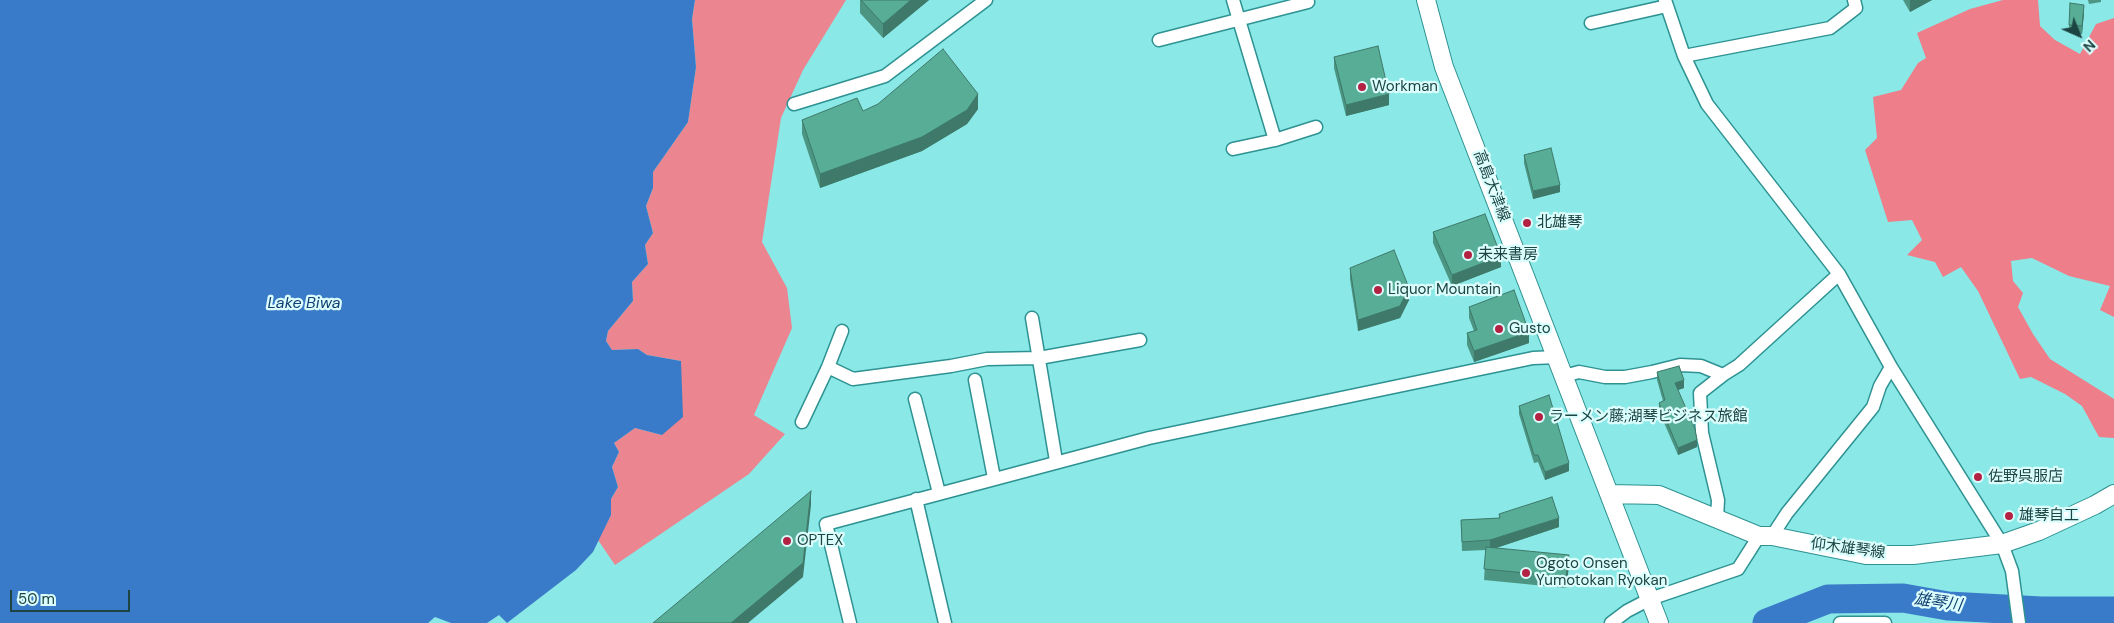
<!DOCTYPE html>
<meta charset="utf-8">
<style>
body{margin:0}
#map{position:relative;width:2114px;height:623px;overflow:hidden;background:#8ae8e7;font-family:"DM Sans",sans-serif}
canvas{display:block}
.north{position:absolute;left:2054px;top:10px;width:50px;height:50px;-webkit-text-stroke:4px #dbfefd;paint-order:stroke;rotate:136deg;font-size:14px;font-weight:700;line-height:20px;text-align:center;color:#1b4443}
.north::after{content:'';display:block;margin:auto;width:18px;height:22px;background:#1b4443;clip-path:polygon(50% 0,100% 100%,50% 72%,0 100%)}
.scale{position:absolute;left:10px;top:590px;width:120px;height:22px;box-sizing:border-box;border:2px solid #1b4443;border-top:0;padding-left:6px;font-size:15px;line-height:18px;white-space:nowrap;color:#1b4443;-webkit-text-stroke:4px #dbfefd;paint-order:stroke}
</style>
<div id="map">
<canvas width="2114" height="623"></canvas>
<div class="north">N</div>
<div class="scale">50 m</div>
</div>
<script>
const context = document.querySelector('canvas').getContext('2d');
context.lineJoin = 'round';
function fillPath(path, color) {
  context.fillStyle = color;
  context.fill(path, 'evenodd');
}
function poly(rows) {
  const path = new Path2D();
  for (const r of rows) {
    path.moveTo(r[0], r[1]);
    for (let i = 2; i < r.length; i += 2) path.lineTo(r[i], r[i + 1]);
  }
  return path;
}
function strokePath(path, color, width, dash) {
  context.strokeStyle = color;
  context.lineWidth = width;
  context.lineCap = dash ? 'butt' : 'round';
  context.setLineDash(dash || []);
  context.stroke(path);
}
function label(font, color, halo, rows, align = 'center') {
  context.font = font + ' "DM Sans","Noto Sans JP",sans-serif';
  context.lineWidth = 4.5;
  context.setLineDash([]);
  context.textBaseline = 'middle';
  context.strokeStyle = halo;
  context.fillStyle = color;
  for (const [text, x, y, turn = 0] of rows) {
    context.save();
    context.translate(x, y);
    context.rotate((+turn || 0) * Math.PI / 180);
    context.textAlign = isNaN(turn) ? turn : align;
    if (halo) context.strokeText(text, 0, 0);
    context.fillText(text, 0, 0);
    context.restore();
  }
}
fillPath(poly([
 [695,0,846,0,803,70,781,118,762,242,787,288,792,328,754,415,785,434,749,474,615,565,598,540,611,515,611,499,618,487,612,467,619,452,614,443,635,428,662,435,681,361,647,355,638,349,612,350,606,341,608,331,633,301,632,282,648,264,645,245,653,233,646,206,653,188,653,172,688,122,696,67,692,19]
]), '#eb858f');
fillPath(poly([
 [2003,0,2038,0,2040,26,2055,40,2080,54,2096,24,2114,18,2114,317,2100,310,2110,286,2069,276,2032,258,2011,261,2013,281,2023,293,2018,307,2033,334,2050,359,2114,399,2114,438,2099,437,2082,406,2065,394,2031,377,2020,379,1978,291,1961,267,1943,277,1935,262,1907,255,1922,240,1912,220,1888,222,1865,150,1877,138,1873,97,1901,90,1918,63,1926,58,1917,33,1970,9]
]), '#ed7e8a');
fillPath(poly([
 [0,0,695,0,692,19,696,67,688,122,653,172,653,188,646,206,653,233,645,245,648,264,632,282,633,301,608,331,606,341,612,350,638,349,647,355,681,361,683,417,662,435,635,428,614,443,619,452,612,467,618,487,611,499,611,515,593,552,576,570,507,623,499,615,487,623,451,623,435,617,428,623,0,623]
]), '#3a7bc9');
strokePath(poly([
 [1767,623,1828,599,1903,598,1948,606,2041,611,2114,611]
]), '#3a7bc9', 29);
const street = poly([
 [1233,0,1275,140,1233,149],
 [1665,0,1684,56,1707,104,1839,274,1891,367,2002,544,2012,571,2019,623],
 [1591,23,1667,6],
 [1159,40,1308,2],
 [1684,56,1830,28,1856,8,1854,0],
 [794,104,885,76,986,0],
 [1275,140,1316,127],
 [1032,318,1056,461],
 [828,367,842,331],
 [1564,376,1579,372,1605,377,1625,377,1652,372,1680,365,1701,366,1723,375],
 [975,380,994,478],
 [915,399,939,493],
 [802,422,828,367,853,379,951,366,987,359,1039,358,1140,340],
 [916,499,945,623],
 [1717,519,1718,500,1702,433,1700,393,1723,375,1739,365,1839,274],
 [1772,536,1787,513,1873,407,1880,386,1891,367],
 [850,623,826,524,1149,438,1533,358,1558,357],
 [1611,623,1627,611,1650,599,1738,569,1759,536],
 [1840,623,1885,623]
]);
const secondary = poly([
 [1426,0,1444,67,1659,623],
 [1610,494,1659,495,1759,536,1772,536,1866,555,1913,555,2002,544,2039,531,2095,505,2114,494]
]);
strokePath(street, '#2d9291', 15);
strokePath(secondary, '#2d9291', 20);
strokePath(street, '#fff', 12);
strokePath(secondary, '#fff', 18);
fillPath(poly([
 [860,0,929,0,883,38,860,13],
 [1903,0,1932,0,1910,12],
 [2088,0,2101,0,2101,2,2089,4],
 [2084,12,2082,34,2069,33,2069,25],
 [1334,57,1389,105,1346,116,1334,68],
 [978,109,967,124,922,151,820,188,802,134,802,120,863,111],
 [1524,155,1560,192,1533,199,1524,163],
 [1433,232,1501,267,1452,286,1433,243],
 [1350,268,1409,300,1400,318,1358,331,1350,279],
 [1469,307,1529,343,1474,362,1467,345,1467,333,1474,331,1469,318],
 [1657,372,1684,388,1678,390,1697,447,1678,455,1659,411,1659,403,1663,401,1657,380],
 [1519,406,1569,471,1545,480,1538,462,1534,463,1519,414],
 [1499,514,1559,527,1496,548,1569,566,1566,588,1484,580,1486,550,1462,551,1461,520,1499,518]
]), '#4c9582');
fillPath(poly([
 [911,0,929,0,883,38,883,24],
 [1910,0,1932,0,1910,12],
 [2084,5,2084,12,2082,34,2082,26],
 [978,94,978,109,967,124,922,151,820,188,820,174],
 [1389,94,1389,105,1346,116,1346,105],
 [1560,185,1560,192,1533,199,1533,191],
 [1501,256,1501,267,1452,286,1452,275],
 [1409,288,1409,300,1400,318,1358,331,1358,320],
 [1529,332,1529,343,1474,362,1474,351],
 [1684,380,1684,388,1675,391,1675,383],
 [1697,440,1697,447,1678,455,1678,448],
 [1569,463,1569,471,1545,480,1545,472],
 [811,491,811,505,803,577,748,623,731,623],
 [1559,518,1559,527,1490,550,1490,540],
 [1569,555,1569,566,1566,588,1566,577]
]), '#3e796a');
const building = poly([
 [861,0,911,0,883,24,861,0],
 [2070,3,2084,5,2082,26,2069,25,2070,3],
 [1378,46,1389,94,1346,105,1334,57,1378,46],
 [943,49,978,94,967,110,922,137,820,174,802,120,857,98,863,111,878,104,943,49],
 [1551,148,1560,185,1533,191,1524,155,1551,148],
 [1485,214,1501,256,1452,275,1433,232,1485,214],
 [1394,250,1409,288,1400,306,1358,320,1350,268,1394,250],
 [1514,290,1529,332,1474,351,1467,333,1477,330,1469,307,1514,290],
 [1679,366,1684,380,1675,383,1695,429,1697,440,1678,448,1659,403,1665,400,1657,372,1679,366],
 [1549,395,1569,463,1545,472,1538,455,1534,455,1519,406,1549,395],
 [811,491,803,563,731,623,653,623,811,491],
 [1552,497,1559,518,1490,540,1462,542,1461,520,1500,518,1499,514,1552,497],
 [1486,547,1569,555,1566,577,1484,569,1486,547]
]);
fillPath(building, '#58ad97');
strokePath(building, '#3e796a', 1);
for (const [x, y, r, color] of [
 [1362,87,5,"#b32143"],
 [1527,223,5,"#b32143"],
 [1468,255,5,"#b32143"],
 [1378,290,5,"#b32143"],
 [1499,329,5,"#b32143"],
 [1539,417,5,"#b32143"],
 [1978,477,5,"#b32143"],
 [2009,516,5,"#b32143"],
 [787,541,5,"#b32143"],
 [1526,573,5,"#b32143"]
]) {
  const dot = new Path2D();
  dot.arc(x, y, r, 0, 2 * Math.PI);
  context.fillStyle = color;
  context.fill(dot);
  strokePath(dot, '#dbfefd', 2);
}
label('15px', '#1b4443', '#dbfefd', [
 ["Workman",1372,87],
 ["北雄琴",1537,223],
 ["未来書房",1478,255],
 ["Liquor Mountain",1388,290],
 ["Gusto",1509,329],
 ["ラーメン藤;湖琴ビジネス旅館",1549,417],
 ["佐野呉服店",1988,477],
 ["雄琴自工",2019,516],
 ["OPTEX",797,541],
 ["Ogoto Onsen",1536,564],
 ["Yumotokan Ryokan",1536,581]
], 'left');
label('15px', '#1b4443', '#dbfefd', [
 ["高島大津線",1491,186,69],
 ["仰木雄琴線",1848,549,7]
]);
label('italic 16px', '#123f72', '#dbfefd', [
 ["Lake Biwa",304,304],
 ["雄琴川",1938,603,8]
]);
</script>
